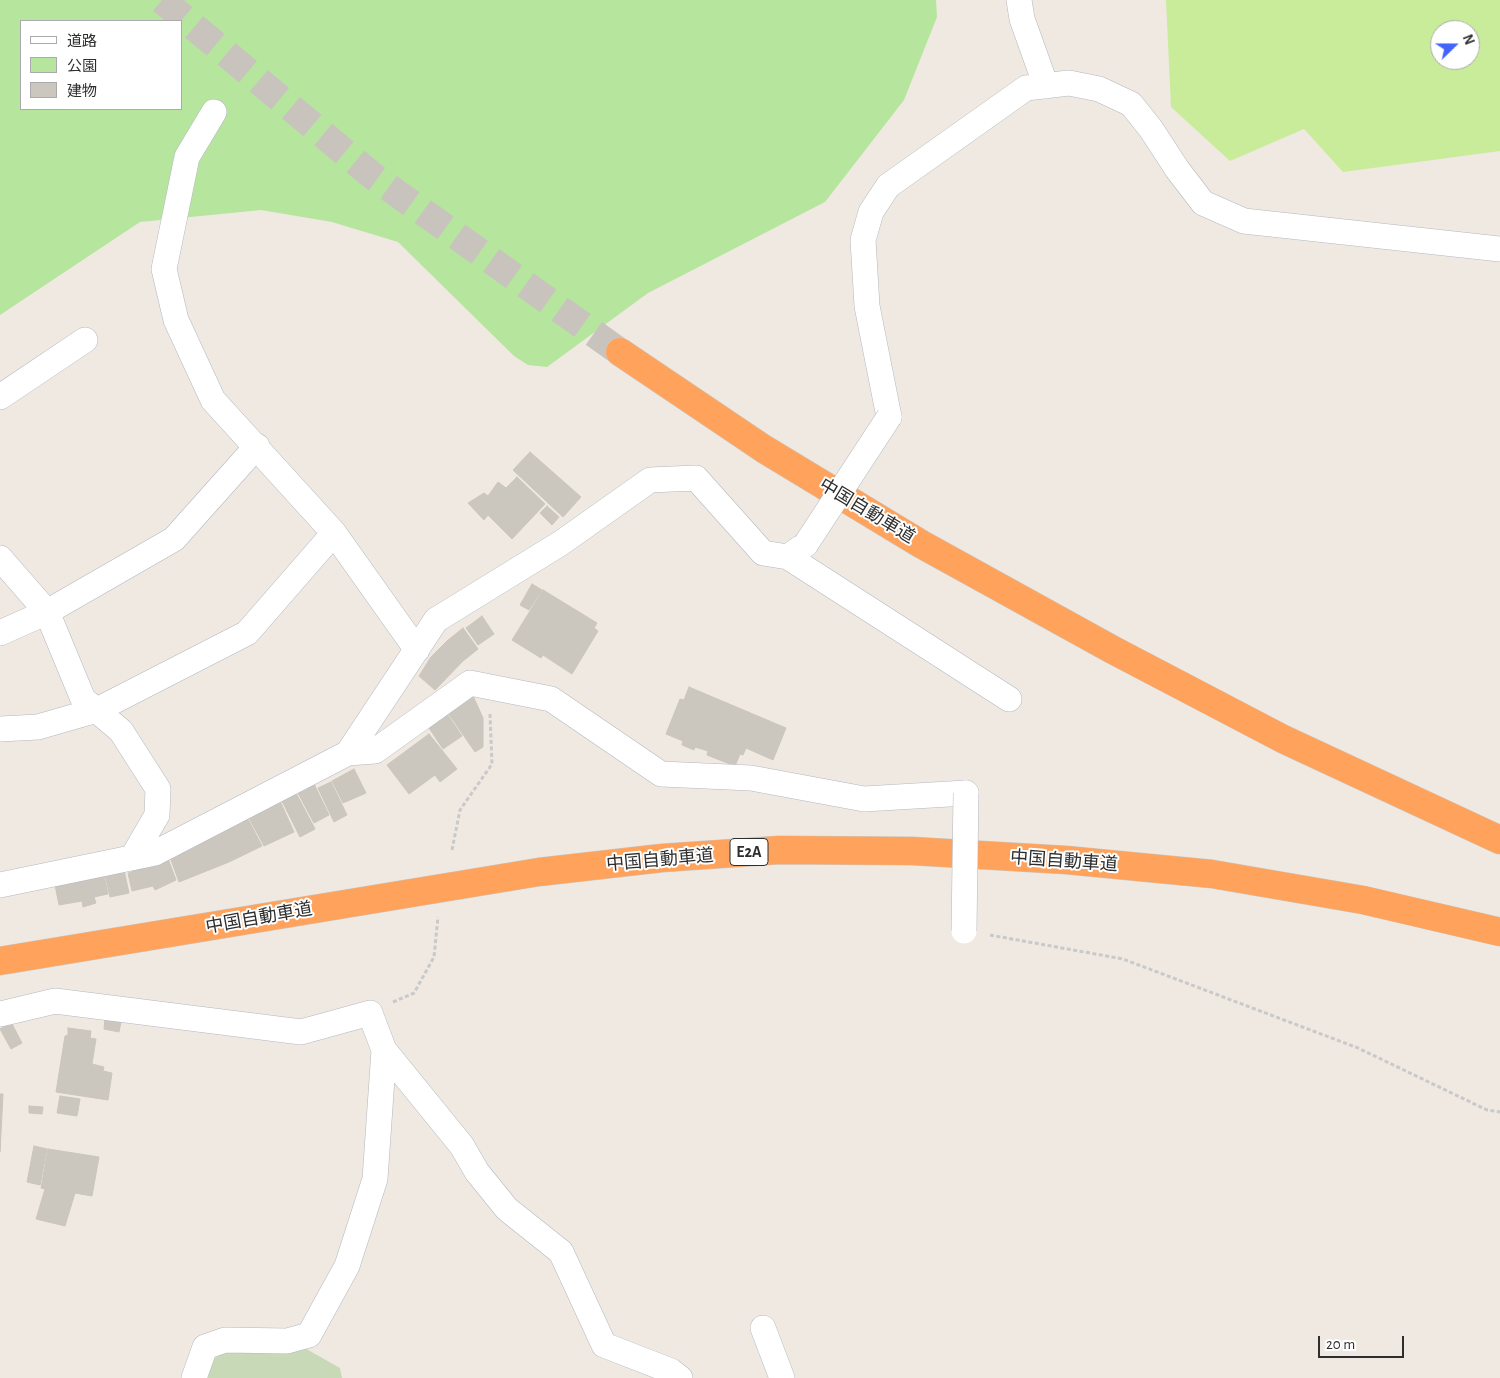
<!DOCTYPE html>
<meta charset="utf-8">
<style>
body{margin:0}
#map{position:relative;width:1500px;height:1378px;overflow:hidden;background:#efe9e1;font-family:"Alegreya Sans","Noto Sans JP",sans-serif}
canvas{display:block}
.legend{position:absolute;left:20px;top:20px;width:162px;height:90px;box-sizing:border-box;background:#fff;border:1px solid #ababab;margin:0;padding:6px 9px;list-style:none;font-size:15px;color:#2e2e2e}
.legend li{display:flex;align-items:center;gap:10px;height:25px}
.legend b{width:25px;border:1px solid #ababab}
.north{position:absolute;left:1430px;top:20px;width:50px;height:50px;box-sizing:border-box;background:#fff;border:1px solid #ababab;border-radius:50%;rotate:68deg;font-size:14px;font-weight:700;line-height:20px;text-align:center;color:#2e2e2e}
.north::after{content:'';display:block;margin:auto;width:18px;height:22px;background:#4264fb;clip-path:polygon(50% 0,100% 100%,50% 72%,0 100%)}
.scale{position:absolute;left:1318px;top:1336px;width:86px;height:22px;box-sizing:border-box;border:2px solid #2e2e2e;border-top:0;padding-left:6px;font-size:15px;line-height:18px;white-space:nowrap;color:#2e2e2e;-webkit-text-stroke:4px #fff;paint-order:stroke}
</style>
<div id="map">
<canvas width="1500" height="1378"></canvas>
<ul class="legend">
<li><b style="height:6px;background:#fff"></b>道路</li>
<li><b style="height:14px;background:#b6e59e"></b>公園</li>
<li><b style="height:14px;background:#cbc7bf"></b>建物</li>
</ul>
<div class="north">N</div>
<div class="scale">20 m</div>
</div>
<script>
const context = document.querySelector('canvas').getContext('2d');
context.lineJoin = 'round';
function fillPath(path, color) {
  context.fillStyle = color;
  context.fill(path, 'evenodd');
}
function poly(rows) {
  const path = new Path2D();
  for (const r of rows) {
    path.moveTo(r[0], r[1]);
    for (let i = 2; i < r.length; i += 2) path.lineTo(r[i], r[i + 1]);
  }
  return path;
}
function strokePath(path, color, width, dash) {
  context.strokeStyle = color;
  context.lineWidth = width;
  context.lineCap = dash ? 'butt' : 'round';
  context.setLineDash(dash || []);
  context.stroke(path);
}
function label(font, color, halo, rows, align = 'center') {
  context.font = font + ' "Alegreya Sans","Noto Sans JP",sans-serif';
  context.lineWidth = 4;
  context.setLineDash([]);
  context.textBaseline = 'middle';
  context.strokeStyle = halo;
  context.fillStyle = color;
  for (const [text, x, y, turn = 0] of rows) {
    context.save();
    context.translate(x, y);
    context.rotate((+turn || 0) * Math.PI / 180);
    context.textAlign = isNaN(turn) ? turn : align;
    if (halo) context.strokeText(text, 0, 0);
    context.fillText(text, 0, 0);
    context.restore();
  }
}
fillPath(poly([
 [0,0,936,0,937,17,904,100,825,202,648,293,547,367,528,365,514,356,398,242,332,222,261,210,140,222,0,315],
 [21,21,181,21,181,109,21,109]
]), '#b6e59e');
fillPath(poly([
 [242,1342,301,1346,340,1368,342,1378,200,1378,201,1366]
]), '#c8d9b8');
fillPath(poly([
 [1166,0,1500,0,1500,151,1343,172,1304,129,1230,161,1171,107],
 [1440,30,1470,30,1470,60,1440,60]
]), '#c9ec9a');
const building = poly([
 [530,452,581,497,563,517,513,470,530,452],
 [517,477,545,504,512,539,488,515,484,520,468,503,484,493,488,496,498,482,506,488,517,477],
 [547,506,559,517,552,525,540,513,547,506],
 [532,584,542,590,529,610,520,605,532,584],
 [543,590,597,623,594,628,598,631,572,674,543,655,541,658,512,640,543,590],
 [482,616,494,634,478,645,466,628,482,616],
 [463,628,478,649,463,661,435,690,419,676,431,657,447,641,463,628],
 [689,687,786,728,773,760,746,748,743,755,740,754,735,766,707,755,708,751,695,747,694,750,682,745,683,741,666,734,680,699,684,700,689,687],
 [473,696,483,718,483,747,475,752,446,710,473,696],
 [444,709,462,736,443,749,425,722,444,709],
 [429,734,457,769,440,782,435,775,409,794,387,765,429,734],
 [354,769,366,793,343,803,332,781,354,769],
 [331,782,347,815,334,822,318,788,331,782],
 [314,784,329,815,314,823,298,793,314,784],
 [296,793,315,829,300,837,282,801,296,793],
 [280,801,294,832,264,846,248,816,280,801],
 [247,817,262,846,229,862,179,882,170,857,247,817],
 [167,856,176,880,155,890,153,886,132,891,128,873,132,872,132,868,167,856],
 [124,870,129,893,110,897,105,874,124,870],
 [104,875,108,894,94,897,96,903,83,907,82,901,59,905,55,885,104,875],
 [105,1019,121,1022,119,1032,104,1029,105,1019],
 [11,1022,22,1043,11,1049,0,1029,11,1022],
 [68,1028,91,1031,90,1038,96,1039,92,1064,104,1067,103,1071,112,1073,108,1100,56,1092,65,1036,68,1035,68,1028],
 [0,1094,3,1094,0,1152,0,1094],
 [60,1096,80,1099,77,1116,57,1113,60,1096],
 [29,1106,43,1107,42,1114,29,1113,29,1106],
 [34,1146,47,1149,40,1185,27,1182,34,1146],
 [48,1149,99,1157,92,1196,75,1193,65,1226,36,1219,45,1189,41,1188,48,1149]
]);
fillPath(building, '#cbc7bf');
strokePath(building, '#cbc5ba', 1);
strokePath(poly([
 [162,0,374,177,620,352]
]), '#c8c4bd', 28, [28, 14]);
const street = poly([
 [1019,0,1022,19,1046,86],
 [214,112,187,157,164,269,176,320,213,400,334,533,417,650],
 [0,397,85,340],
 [889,417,867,306,863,240,871,212,888,186,1026,88,1069,83,1099,89,1131,104,1151,129,1177,169,1203,203,1244,221,1500,249],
 [788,557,1009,699],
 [0,558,47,612,83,699,121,731,158,789,157,815,132,858],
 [0,633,47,612,174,539,257,446],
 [0,729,38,727,97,710,247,633,334,533],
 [348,753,375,751,470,683,551,699,661,774,751,778,864,799,966,793],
 [0,885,155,853,348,753,436,620,561,543,650,480,696,478,763,553,788,557,806,544],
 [0,1014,55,1001,301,1032,370,1013,384,1050,375,1179,347,1266,309,1335,287,1341,225,1340,205,1347,194,1378],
 [384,1050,462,1146,477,1172,507,1209,561,1252,604,1345,671,1371,680,1378],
 [763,1328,782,1378]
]);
const highway = poly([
 [620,352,764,449,921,544,1113,650,1283,739,1500,840],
 [0,961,539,872,662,858,779,850,912,851,1066,860,1212,874,1363,900,1500,932]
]);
strokePath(street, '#b4b7c1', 26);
strokePath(highway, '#c9c9c9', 29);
strokePath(poly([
 [452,850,460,810,492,764,490,714],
 [990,935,1123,959,1358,1048,1487,1110,1500,1112],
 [393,1002,414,993,434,957,438,917]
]), '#c9c9c9', 3, [4, 2.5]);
strokePath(street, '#fff', 25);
strokePath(highway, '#ffa35c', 28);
const streetBridge = poly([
 [806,544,889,417],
 [964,931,966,793]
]);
strokePath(streetBridge, '#b4b7c1', 26, []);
strokePath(streetBridge, '#fff', 25);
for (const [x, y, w] of [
 [749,852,38]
]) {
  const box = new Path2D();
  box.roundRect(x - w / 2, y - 13.5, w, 27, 4);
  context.fillStyle = '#fff';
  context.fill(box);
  strokePath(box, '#2e2e2e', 1);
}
label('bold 16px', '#2e2e2e', null, [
 ["E2A",749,852]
]);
label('18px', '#2e2e2e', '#fff', [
 ["中国自動車道",867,511,31],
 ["中国自動車道",660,860,-5],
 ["中国自動車道",1064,861,4],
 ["中国自動車道",259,918,-10]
]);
</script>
